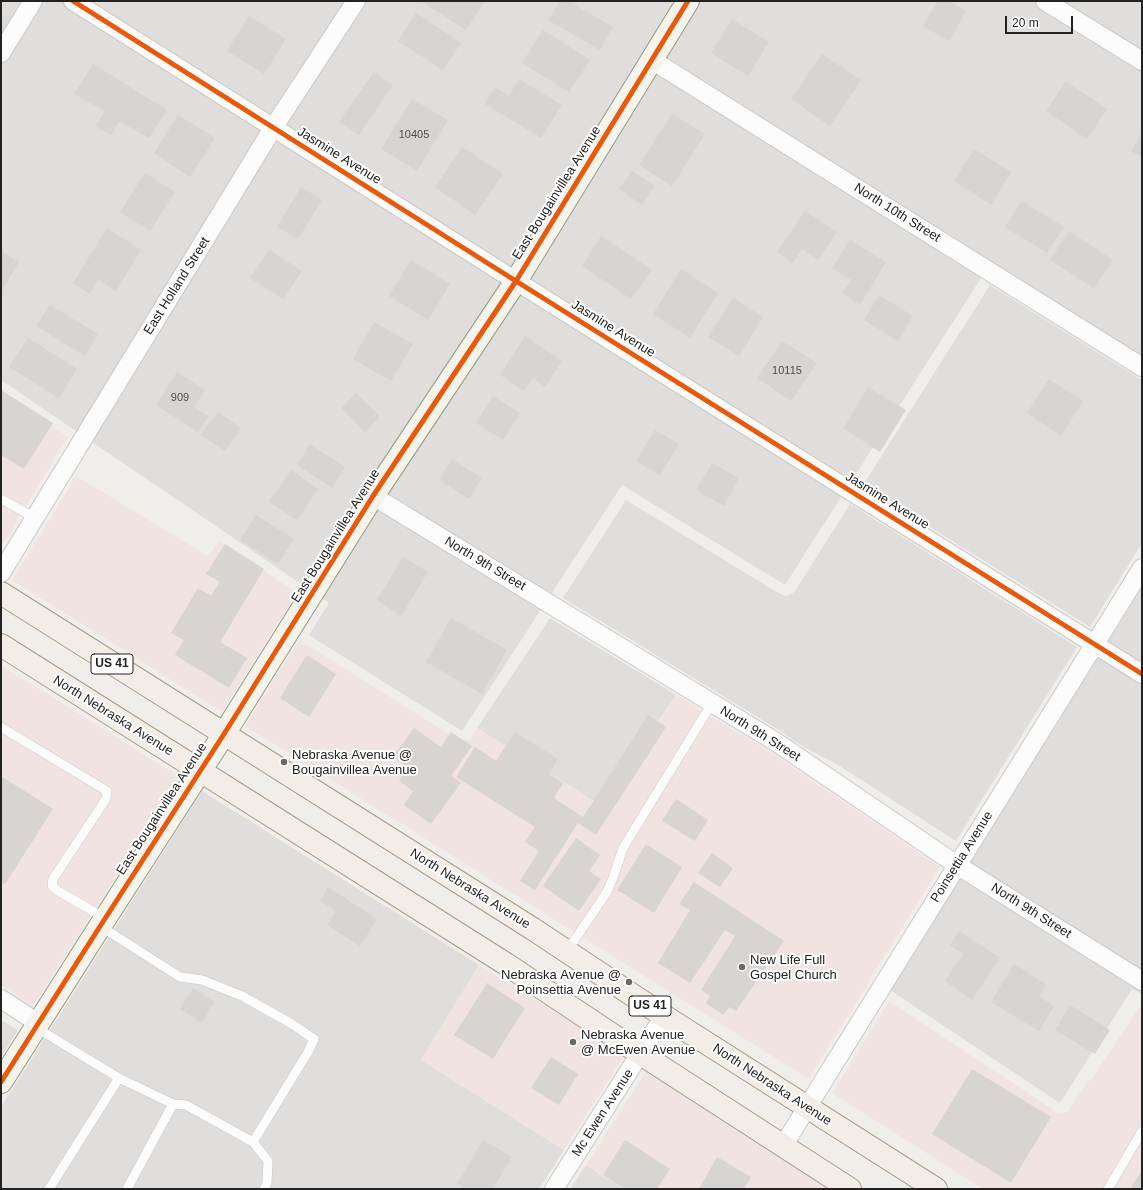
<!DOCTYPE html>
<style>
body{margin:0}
#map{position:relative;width:1143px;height:1190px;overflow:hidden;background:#f0eeeb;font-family:Arial,sans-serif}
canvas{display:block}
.frame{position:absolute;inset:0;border:2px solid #222;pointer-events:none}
.scale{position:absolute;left:1005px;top:16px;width:68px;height:18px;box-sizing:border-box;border:2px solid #222;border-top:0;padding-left:5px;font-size:12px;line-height:14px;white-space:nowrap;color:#222;-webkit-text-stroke:3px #fff;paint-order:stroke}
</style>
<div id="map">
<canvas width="1143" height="1190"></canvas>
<div class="frame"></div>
<div class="scale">20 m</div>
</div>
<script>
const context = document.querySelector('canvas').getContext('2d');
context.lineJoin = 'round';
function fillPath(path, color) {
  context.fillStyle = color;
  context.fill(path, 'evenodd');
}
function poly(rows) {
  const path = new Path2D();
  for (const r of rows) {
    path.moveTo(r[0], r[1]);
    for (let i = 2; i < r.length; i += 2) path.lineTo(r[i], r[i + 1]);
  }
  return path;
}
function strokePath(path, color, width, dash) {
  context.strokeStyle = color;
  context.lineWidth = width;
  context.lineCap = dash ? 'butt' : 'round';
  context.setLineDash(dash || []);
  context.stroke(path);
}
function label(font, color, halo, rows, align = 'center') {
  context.font = font + ' Arial,sans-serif';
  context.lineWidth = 4;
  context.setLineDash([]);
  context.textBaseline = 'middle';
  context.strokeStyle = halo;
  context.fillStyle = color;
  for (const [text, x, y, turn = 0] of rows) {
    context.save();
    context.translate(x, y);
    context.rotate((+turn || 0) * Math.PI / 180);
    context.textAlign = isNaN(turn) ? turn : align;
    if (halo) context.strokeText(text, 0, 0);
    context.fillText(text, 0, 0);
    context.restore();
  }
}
fillPath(poly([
 [1,1,1142,1,1142,359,990,264,785,585,622,485,462,731,309,635,329,603,1,380],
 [990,285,1142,380,1142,543,1090,627,863,485],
 [626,500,780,594,786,596,793,593,795,591,850,504,1077,647,956,841,835,763,805,748,782,732,563,598],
 [1142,587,1142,994,1132,989,1060,1103,890,990],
 [550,618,676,695,600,805,477,728],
 [202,791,479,965,421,1060,564,1150,539,1189,1,1189,1,1107],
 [1,1020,18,1030,1,1057],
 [586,1165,624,1189,570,1189]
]), '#dfdedc');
fillPath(poly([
 [1,392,68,437,1,547],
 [76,476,208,556,220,541,297,593,222,712,12,580],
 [300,638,304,643,457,739,463,741,470,739,477,728,600,805,676,695,770,752,940,867,809,1079,245,726],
 [1,665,180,777,33,1006,1,985],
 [479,965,589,1033,623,1057,564,1150,421,1060],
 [889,1001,1058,1113,1065,1112,1068,1111,1088,1080,1090,1081,1141,1005,1142,1006,1142,1189,983,1189,832,1093],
 [646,1071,765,1149,828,1189,624,1189,586,1165]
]), '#f1e3e1');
fillPath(poly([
 [420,1,485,1,466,30],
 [560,1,568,1,613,27,600,50,548,20],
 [938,1,948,1,966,11,949,41,923,26],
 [416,13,461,43,443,70,398,41],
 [249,16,286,39,264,74,227,51],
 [732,19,769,42,748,76,711,53],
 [543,30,590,60,569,92,522,63],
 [822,54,861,80,830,126,791,99],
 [93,64,167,110,149,138,119,121,111,135,95,126,105,111,74,94],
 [374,72,393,85,359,135,339,122],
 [519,79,562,105,541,138,485,104,495,87,509,96],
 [1066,81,1107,109,1087,139,1046,111],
 [412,99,448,120,417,171,381,149],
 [672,114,705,134,672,186,639,165],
 [178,115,215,138,190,177,154,153],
 [1142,132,1142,157,1131,151],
 [462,147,503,174,475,215,435,187],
 [974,149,1011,172,991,205,954,181],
 [632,171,655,186,642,205,619,189],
 [145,173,175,192,150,231,120,212],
 [301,187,322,200,298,239,277,227],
 [1022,201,1064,227,1047,253,1005,227],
 [805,211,837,232,818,260,802,249,793,263,777,252],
 [107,228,141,250,116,291,98,280,90,294,73,283],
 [1069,231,1113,260,1094,288,1050,260],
 [601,236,652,270,631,299,582,266],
 [850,240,886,262,860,305,842,293,851,280,832,268],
 [269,250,302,271,283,299,250,278],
 [1,251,19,262,1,292],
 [411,260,450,284,428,320,389,296],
 [681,269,718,293,690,338,653,314],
 [879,295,913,316,898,341,864,320],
 [733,298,763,317,739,356,708,337],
 [50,305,98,334,85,356,36,326],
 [374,322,413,344,391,381,353,359],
 [525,336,562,361,545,387,533,378,524,391,500,375],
 [28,338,77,369,59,398,9,367],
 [782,341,817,363,791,401,757,378],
 [177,372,205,390,194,407,209,416,198,432,156,405],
 [1049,379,1083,401,1061,436,1027,413],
 [868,387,906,410,880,452,843,428],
 [1,390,53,423,24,469,1,455],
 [356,393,380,416,365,432,341,408],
 [493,396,520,413,503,440,476,423],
 [218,412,241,428,225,451,201,435],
 [655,430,679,444,660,475,636,461],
 [310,444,345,467,332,488,297,465],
 [452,459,482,478,469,499,439,480],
 [712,463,739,478,724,506,696,490],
 [291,470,318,489,297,520,269,502],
 [256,515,294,539,278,564,240,540],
 [225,544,264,569,220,642,247,658,229,688,175,655,184,640,171,633,198,588,211,596,220,582,206,574],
 [403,557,428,572,401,616,377,600],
 [451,618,507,650,482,694,426,662],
 [307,655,336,674,309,717,280,698],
 [648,715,666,727,596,835,578,823,535,890,520,881,539,851,525,842,535,827,456,777,475,747,496,761,515,732,558,759,549,774,563,783,554,798,583,817],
 [414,728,441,747,451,732,472,746,451,776,461,783,431,824,404,805,413,791,399,781,408,767,393,757],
 [1,776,53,809,5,884,1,882],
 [676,799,708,820,695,841,662,821],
 [576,838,600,855,589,871,601,879,579,911,543,886],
 [646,844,682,867,654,913,617,890],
 [712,853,733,868,720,887,698,873],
 [694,882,784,941,736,1011,729,1007,723,1015,706,1003,710,996,701,990,735,936,725,930,690,983,658,963,690,910,679,904],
 [328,887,377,919,360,946,327,925,336,911,320,901],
 [959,931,1000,958,972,1000,945,981,963,954,950,945],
 [1014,964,1046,984,1039,996,1054,1006,1039,1031,991,1002],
 [487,983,525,1008,493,1059,454,1035],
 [193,988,214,1002,202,1023,180,1009],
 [1070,1005,1110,1030,1095,1054,1055,1030],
 [551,1057,578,1074,559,1105,531,1088],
 [972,1069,1051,1117,1011,1183,932,1134],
 [483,1140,512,1157,493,1189,465,1189,457,1184],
 [625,1140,670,1169,657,1189,625,1189,603,1175],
 [717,1157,751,1177,744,1189,699,1189],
 [1142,1170,1142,1189,1130,1189]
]), '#d7d4d2');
const lane = poly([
 [1,499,35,518],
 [1,727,107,791,106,799,53,879,52,886,58,891,105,918],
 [100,926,180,977,202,980,242,996,292,1024,314,1039,308,1052,253,1142],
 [567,951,607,892,613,878,623,848,712,703],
 [35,1027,119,1078,173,1104,186,1105,253,1142,268,1161,267,1183,264,1189],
 [49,1189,119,1078],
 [127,1189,173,1104],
 [1108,1189,1142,1131]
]);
const street = poly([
 [73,1,500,271,1142,674],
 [1045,1,1142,61],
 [1,53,33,1],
 [652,60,1142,367],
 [373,496,776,742,957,865,1142,981],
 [1,573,273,128,356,1],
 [1,999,38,1023],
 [783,1146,1142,568],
 [554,1189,664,1016]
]);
const secondary = poly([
 [1,1082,97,931,224,734,373,496,516,281,688,1]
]);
const primary = poly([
 [1,593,533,929,664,1016,936,1189],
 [1,645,506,964,641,1054,850,1189]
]);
strokePath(lane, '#c9c8c7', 10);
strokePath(street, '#c9c8c7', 20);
strokePath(secondary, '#999a82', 24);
strokePath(primary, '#a79c86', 24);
strokePath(lane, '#fdfcfc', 9);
strokePath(street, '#fdfcfc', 18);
strokePath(secondary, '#f4f4ed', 22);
strokePath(primary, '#f3ede7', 22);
strokePath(poly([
 [73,1,500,271,1142,674],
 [1,1082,97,931,224,734,373,496,516,281,688,1]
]), '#e8590c', 5);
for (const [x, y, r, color] of [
 [284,762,4,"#6a6968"],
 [742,967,4,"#6a6968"],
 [629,982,4,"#6a6968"],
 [573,1042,4,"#6a6968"]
]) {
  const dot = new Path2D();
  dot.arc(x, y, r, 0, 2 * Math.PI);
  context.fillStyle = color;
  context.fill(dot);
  strokePath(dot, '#fff', 1.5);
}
label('11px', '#4f4e4e', null, [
 ["10405",414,135],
 ["10115",787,371],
 ["909",180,398]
]);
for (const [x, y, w] of [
 [112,664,42],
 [650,1006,42]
]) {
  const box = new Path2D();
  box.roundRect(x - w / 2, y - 10, w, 20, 3);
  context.fillStyle = '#fff';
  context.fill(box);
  strokePath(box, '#222', 1);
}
label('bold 12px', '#222', null, [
 ["US 41",112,664],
 ["US 41",650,1006]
]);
label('13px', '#222', '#fff', [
 ["Jasmine Avenue",339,156,32],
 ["East Bougainvillea Avenue",557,193,-58],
 ["North 10th Street",897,213,32],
 ["East Holland Street",177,286,-58],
 ["Jasmine Avenue",613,329,32],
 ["Jasmine Avenue",887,501,32],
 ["East Bougainvillea Avenue",336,536,-58],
 ["North 9th Street",485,564,31],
 ["North Nebraska Avenue",113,716,32],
 ["North 9th Street",760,734,32],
 ["East Bougainvillea Avenue",162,809,-57],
 ["Poinsettia Avenue",962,857,-58],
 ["North Nebraska Avenue",470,889,32],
 ["North 9th Street",1031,911,32],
 ["North Nebraska Avenue",772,1085,33],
 ["Mc Ewen Avenue",603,1113,-57]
]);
label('13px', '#222', '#fff', [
 ["Nebraska Avenue @",292,755],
 ["Bougainvillea Avenue",292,770],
 ["New Life Full",750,960],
 ["Gospel Church",750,975],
 ["Nebraska Avenue @",621,975,"right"],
 ["Poinsettia Avenue",621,990,"right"],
 ["Nebraska Avenue",581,1035],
 ["@ McEwen Avenue",581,1050]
], 'left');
</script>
